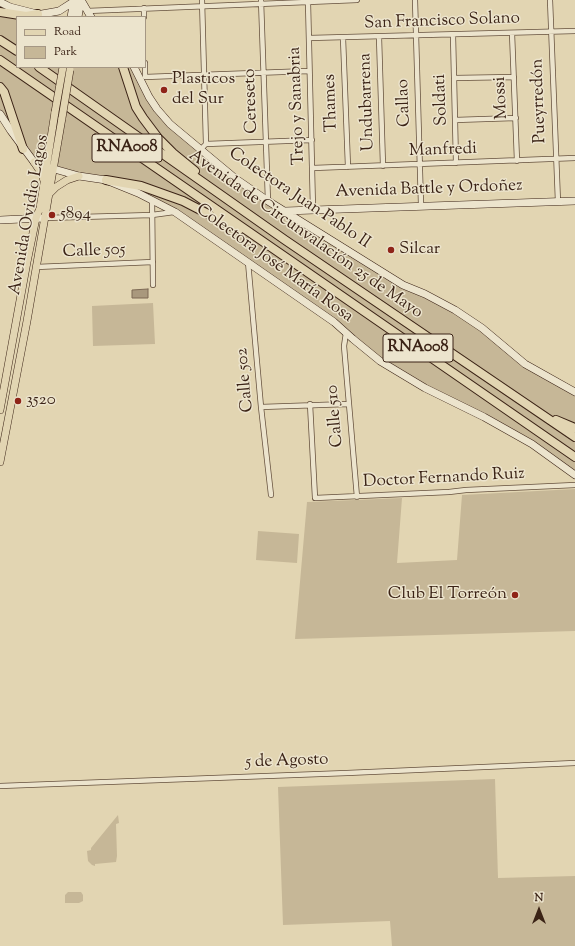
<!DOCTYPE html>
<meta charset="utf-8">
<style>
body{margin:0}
#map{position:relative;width:575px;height:946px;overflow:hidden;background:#e2d5b2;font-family:"Sorts Mill Goudy",serif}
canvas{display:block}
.legend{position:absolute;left:16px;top:16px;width:130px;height:52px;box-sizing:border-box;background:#ece4cd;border:1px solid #a59784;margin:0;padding:5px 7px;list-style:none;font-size:12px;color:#3b2316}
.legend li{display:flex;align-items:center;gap:8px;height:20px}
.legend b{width:20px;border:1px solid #a59784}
.north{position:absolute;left:519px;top:890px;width:40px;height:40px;-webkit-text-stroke:3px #ece4cd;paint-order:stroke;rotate:0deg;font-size:11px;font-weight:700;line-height:16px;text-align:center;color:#3b2316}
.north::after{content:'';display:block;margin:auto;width:14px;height:18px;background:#3b2316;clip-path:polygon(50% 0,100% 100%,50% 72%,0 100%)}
</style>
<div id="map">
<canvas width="575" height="946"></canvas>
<ul class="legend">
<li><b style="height:5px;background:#e2d5b2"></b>Road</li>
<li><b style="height:11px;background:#c6b797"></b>Park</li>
</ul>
<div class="north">N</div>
</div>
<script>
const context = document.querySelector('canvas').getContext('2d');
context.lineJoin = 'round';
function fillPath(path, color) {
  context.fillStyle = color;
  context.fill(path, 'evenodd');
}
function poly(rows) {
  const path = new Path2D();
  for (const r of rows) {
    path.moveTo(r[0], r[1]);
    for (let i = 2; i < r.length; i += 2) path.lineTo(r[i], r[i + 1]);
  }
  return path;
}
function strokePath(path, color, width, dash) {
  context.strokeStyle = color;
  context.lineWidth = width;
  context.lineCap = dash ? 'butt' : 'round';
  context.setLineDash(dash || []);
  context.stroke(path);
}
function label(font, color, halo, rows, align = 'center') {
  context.font = font + ' "Sorts Mill Goudy",serif';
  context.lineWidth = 3;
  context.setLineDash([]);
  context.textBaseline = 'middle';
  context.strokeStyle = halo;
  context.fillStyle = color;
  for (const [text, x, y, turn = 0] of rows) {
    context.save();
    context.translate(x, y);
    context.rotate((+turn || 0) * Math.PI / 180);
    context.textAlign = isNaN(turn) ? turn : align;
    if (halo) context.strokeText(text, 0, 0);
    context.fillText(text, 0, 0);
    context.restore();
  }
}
fillPath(poly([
 [0,2,17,17,17,67,134,67,157,109,236,179,403,285,455,310,525,364,575,392,575,475,532,444,425,388,353,339,260,270,138,193,34,162,0,114],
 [153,303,155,344,93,346,92,306],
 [575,489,575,631,295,639,307,502,402,498,397,563,457,560,462,495],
 [258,531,299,534,297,563,256,560],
 [495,779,498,878,575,876,575,946,392,946,390,921,283,925,278,787],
 [118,815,119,823,116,824,117,856,116,862,95,864,95,866,92,865,88,861,87,851,91,850,91,848],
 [68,892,81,892,83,895,83,901,79,903,65,903,65,895]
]), '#c6b797');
const water = poly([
 [148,289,148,298,132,298,132,290,148,289]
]);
fillPath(water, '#a9987d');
strokePath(water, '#7d6954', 1);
const street = poly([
 [261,0,268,201],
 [415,0,421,205],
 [550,0,558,202],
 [308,2,313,209],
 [144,8,144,17],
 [87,11,357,0],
 [512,33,517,161],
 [453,35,456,163],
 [379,37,383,166],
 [309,38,575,31],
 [343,38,348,167],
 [145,63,145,77],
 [145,77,309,71],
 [454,78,514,77],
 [455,120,516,118],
 [206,144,312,140],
 [201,149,206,144,202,0],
 [313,168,575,158],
 [152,200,153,285],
 [44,218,152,215,174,212],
 [248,262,261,407,271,495],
 [36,267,153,262],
 [346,333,344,346,357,497],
 [310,404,315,498,449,492,466,490,575,485],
 [261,407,348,404],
 [0,786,347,773,575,763]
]);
const secondary = poly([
 [81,0,91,17],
 [0,2,10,7,49,17],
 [42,14,59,11,73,2],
 [71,17,74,0],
 [78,17,81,0],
 [134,67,149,97,157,109,170,124,236,179,268,201,403,285,425,294,455,310,482,328,525,364,575,392],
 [0,114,11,131,34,162,47,167,79,176,106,180,138,193,175,212,334,322,353,339,380,361,425,388,484,417,532,444,575,475],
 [285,211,575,201],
 [0,220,44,218]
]);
const primary = poly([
 [34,162,42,174,44,181],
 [48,195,56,187,67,180,79,176],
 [0,410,27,262,36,218,40,208,55,112],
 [0,462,27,321,62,118]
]);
const highway = poly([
 [0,12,26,16,38,14],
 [0,40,17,51],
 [0,60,575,457],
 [39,67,285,240,575,437],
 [123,67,136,107,143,118,158,138,173,153,195,171],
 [0,87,4,92,23,149],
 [106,180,141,186,183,201,239,230],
 [556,420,575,428]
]);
strokePath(street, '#65503d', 6);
strokePath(secondary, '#3b2316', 8);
strokePath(primary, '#3b2316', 8);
strokePath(highway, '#3b2316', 10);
strokePath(street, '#ece4cd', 4.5);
strokePath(secondary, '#ece4cd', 7);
strokePath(primary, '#e2d5b2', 7);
strokePath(highway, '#e2d5b2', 8);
const primaryBridge = poly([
 [55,112,63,67],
 [62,118,70,70]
]);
strokePath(primaryBridge, '#3b2316', 8, []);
strokePath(primaryBridge, '#e2d5b2', 7);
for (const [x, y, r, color] of [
 [164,90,4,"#8f2418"],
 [52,215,4,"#8f2418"],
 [391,250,4,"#8f2418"],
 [18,401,4,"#8f2418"],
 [515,595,4,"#8f2418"]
]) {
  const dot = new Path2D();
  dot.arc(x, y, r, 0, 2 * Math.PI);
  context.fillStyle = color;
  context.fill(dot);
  strokePath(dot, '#ece4cd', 1.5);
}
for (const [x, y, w] of [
 [127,148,70],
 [418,348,70]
]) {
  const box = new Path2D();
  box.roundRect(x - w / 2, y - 14, w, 28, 3);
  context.fillStyle = '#ece4cd';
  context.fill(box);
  strokePath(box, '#3b2316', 1);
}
label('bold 16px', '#3b2316', null, [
 ["RNA008",127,148],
 ["RNA008",418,348]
]);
label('17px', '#3b2316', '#ece4cd', [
 ["San Francisco Solano",442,22,-2],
 ["Mossi",502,98,-93],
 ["Soldati",442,100,-92],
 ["Cereseto",252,101,-92],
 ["Pueyrredón",540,101,-92],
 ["Undubarrena",368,102,-92],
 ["Thames",332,103,-92],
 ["Callao",405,103,-92],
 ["Trejo y Sanabria",298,106,-92],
 ["Manfredi",443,151,-2],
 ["Avenida Battle y Ordoñez",429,190,-2],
 ["Colectora Juan Pablo II",299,199,34],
 ["Avenida Ovidio Lagos",30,215,-80],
 ["Avenida de Circunvalación 25 de Mayo",305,235,35],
 ["Calle 505",94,252,-2],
 ["Colectora José María Rosa",274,264,36],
 ["Calle 502",246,380,-95],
 ["Calle 510",336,416,-95],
 ["Doctor Fernando Ruiz",444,479,-3],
 ["5 de Agosto",287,762,-2]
]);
label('17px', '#3b2316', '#ece4cd', [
 ["Plasticos",172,80],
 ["del Sur",172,100],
 ["5894",60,215],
 ["Silcar",399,250],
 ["3520",26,401],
 ["Club El Torreón",507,595,"right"]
], 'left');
</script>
